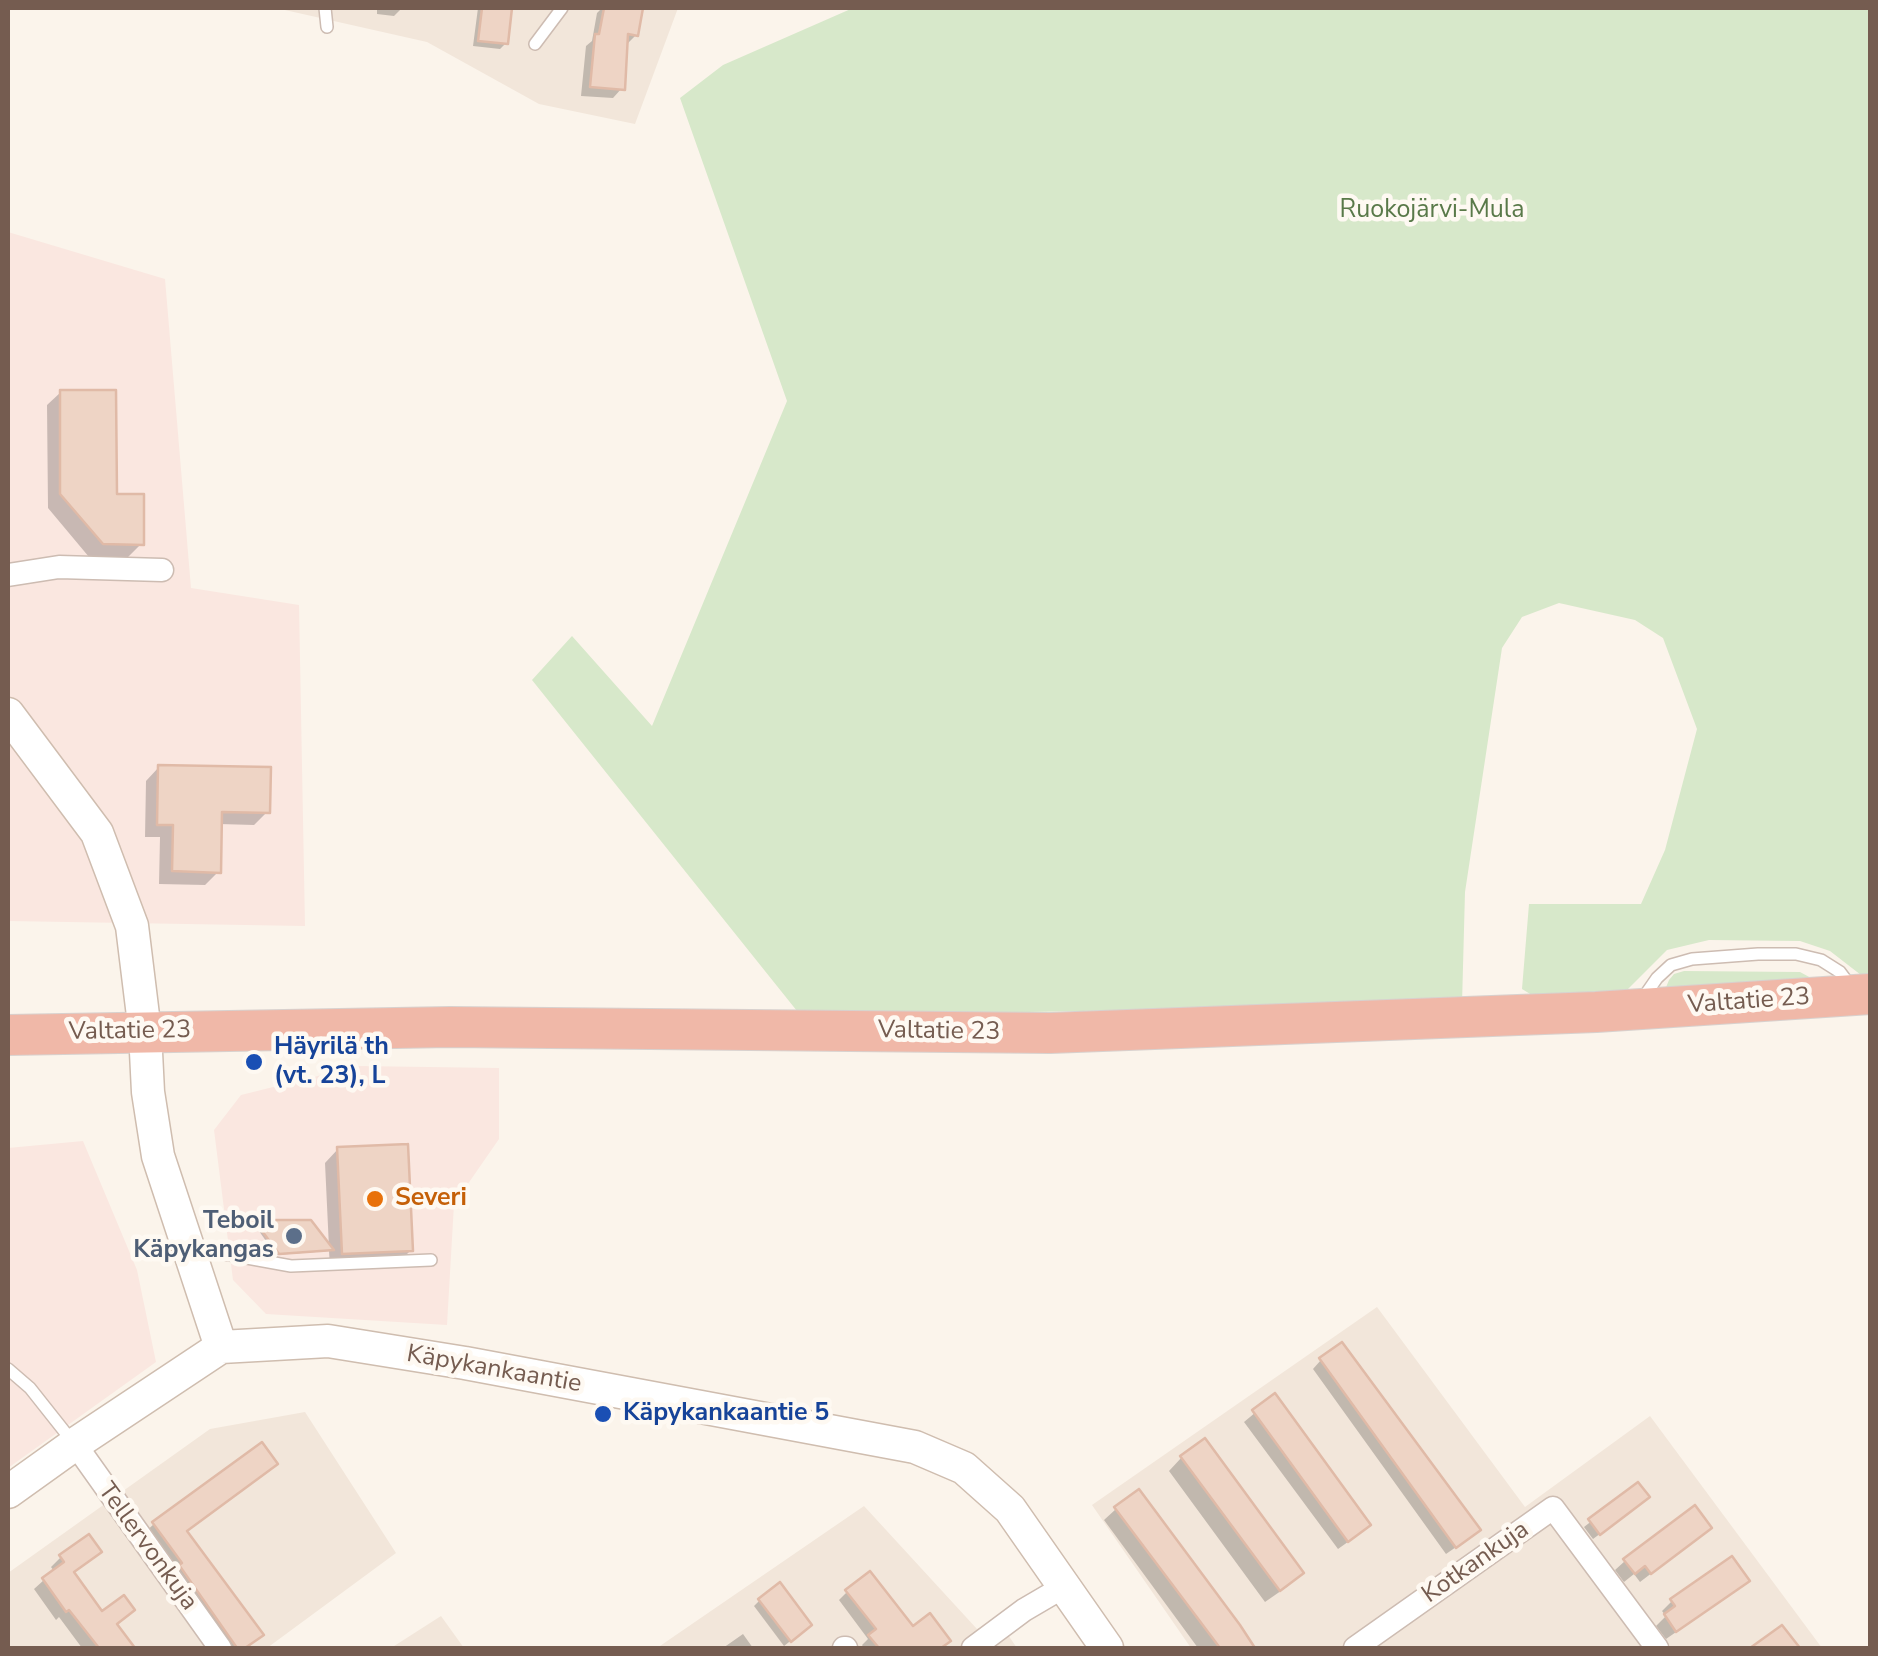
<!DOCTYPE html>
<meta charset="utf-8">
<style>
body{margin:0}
#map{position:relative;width:1878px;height:1656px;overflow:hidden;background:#fbf4eb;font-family:"Nunito Sans",sans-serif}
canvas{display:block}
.frame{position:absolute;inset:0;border:10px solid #755c50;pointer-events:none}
</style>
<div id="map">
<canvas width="1878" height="1656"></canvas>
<div class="frame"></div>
</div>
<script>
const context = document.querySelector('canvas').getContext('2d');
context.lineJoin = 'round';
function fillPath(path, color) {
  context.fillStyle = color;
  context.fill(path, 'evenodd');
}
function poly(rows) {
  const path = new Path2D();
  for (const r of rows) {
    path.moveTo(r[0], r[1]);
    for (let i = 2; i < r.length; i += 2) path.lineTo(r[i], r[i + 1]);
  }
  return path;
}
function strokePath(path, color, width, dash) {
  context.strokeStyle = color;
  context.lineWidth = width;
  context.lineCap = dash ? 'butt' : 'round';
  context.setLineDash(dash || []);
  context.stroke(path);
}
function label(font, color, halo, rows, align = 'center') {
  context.font = font + ' "Nunito Sans",sans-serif';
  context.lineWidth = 9;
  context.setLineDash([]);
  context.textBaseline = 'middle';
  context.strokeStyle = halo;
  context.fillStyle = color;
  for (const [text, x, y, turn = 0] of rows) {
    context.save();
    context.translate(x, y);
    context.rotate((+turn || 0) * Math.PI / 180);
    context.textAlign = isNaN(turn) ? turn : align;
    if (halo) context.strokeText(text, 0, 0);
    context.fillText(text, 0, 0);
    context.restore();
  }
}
fillPath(poly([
 [276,8,678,8,635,124,539,104,427,42],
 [1377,1307,1525,1507,1650,1416,1822,1648,1191,1648,1092,1505],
 [305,1412,396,1553,267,1648,8,1648,8,1573,210,1429],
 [864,1506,977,1629,997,1619,1017,1648,657,1648],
 [441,1616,464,1648,391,1648]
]), '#f2e6da');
fillPath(poly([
 [8,232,165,279,191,588,299,605,305,926,8,921],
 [358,1066,499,1068,499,1139,454,1204,447,1325,266,1314,233,1280,214,1130,241,1095],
 [83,1141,137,1270,156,1362,8,1468,8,1148]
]), '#fae7e0');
fillPath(poly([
 [853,8,1870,8,1870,982,1830,951,1800,941,1709,940,1667,950,1618,999,1540,1000,1522,989,1529,904,1641,904,1665,850,1697,729,1663,638,1635,620,1559,603,1522,617,1502,648,1465,892,1462,1004,866,1015,797,1011,532,680,572,636,652,726,787,401,680,98,723,65],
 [1684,971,1800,972,1813,979,1662,997,1669,980,1674,974]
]), '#d7e8ca');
fillPath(poly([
 [377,8,402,8,394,16,377,14],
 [478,8,510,8,506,43,500,49,473,46],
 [602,8,641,8,636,35,625,46,622,88,613,98,581,96,586,46,592,41,597,13],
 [61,392,141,544,128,557,89,557,48,508,47,405],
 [159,767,267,812,254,825,219,824,219,871,205,885,159,884,160,837,145,837,146,781],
 [338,1149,411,1250,397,1264,330,1267,329,1251,276,1255,254,1224,310,1222,329,1248,325,1163],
 [1321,1360,1469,1538,1446,1554,1313,1369],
 [1274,1397,1359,1534,1338,1549,1244,1422],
 [1182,1457,1301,1573,1288,1586,1265,1602,1169,1471],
 [275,1464,266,1473,185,1532,251,1644,245,1648,222,1648,144,1533,154,1524],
 [1638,1485,1641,1503,1593,1539,1584,1527],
 [1116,1509,1238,1626,1253,1648,1198,1648,1104,1520],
 [1699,1537,1640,1582,1634,1574,1624,1582,1615,1570,1625,1561],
 [88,1538,72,1574,101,1615,115,1626,132,1648,82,1648,59,1617,56,1620,34,1589,54,1571,51,1567,61,1557],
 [1737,1590,1666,1639,1656,1626,1666,1616,1662,1611,1672,1601],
 [847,1592,912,1629,947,1641,940,1648,864,1648,862,1645,868,1639,839,1600],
 [760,1600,803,1631,784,1646,754,1606],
 [743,1634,753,1648,723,1648]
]), '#0003');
const building = poly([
 [482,8,512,8,508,44,478,41,482,8],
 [604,8,643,8,638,36,628,34,625,90,590,87,595,34,599,34,604,8],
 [60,390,116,390,117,494,144,494,144,545,103,544,60,494,60,390],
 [158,765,271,767,270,813,222,812,221,873,172,871,173,825,157,825,158,765],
 [408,1144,413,1251,342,1254,337,1147,408,1144],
 [254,1220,311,1220,334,1250,279,1254,254,1220],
 [1342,1342,1481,1530,1456,1548,1319,1358,1342,1342],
 [1275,1393,1371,1525,1348,1542,1252,1410,1275,1393],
 [1205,1438,1304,1573,1280,1591,1180,1456,1205,1438],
 [262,1442,278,1464,187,1531,264,1635,245,1648,237,1648,179,1565,182,1563,152,1522,262,1442],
 [1638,1482,1650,1497,1600,1535,1588,1519,1638,1482],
 [1139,1489,1240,1625,1255,1648,1220,1648,1114,1507,1139,1489],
 [1695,1505,1712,1528,1651,1574,1645,1566,1635,1574,1623,1559,1695,1505],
 [89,1534,102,1552,74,1572,102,1611,124,1595,135,1610,117,1624,135,1648,99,1648,69,1610,66,1612,42,1578,64,1562,59,1555,89,1534],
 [1732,1556,1750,1581,1676,1632,1664,1614,1675,1606,1670,1599,1732,1556],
 [870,1571,913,1626,930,1613,951,1641,941,1648,879,1648,868,1635,876,1629,845,1590,870,1571],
 [780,1582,812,1625,791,1642,758,1599,780,1582],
 [1782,1625,1800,1648,1750,1648,1782,1625]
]);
fillPath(building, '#eed4c5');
strokePath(building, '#e0baa7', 2.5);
const lane = poly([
 [325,8,327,27],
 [535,44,562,8],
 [1641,1001,1657,978,1671,965,1692,959,1758,954,1796,954,1821,960,1840,972,1852,988],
 [192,1248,291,1266,431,1260],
 [8,1369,30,1388,72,1441]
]);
const street = poly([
 [8,575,59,567,162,570],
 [75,1444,220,1648],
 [844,1648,846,1648],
 [973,1648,1024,1610,1065,1586],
 [1355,1648,1553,1508,1657,1648]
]);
const secondary = poly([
 [8,714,97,833,132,926,145,1032,148,1092,158,1156,221,1347],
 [8,1492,75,1444,221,1347,328,1341,465,1363,915,1447,964,1468,1010,1509,1107,1648]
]);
const highway = poly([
 [8,1035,450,1027,1050,1033,1596,1012,1870,994]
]);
strokePath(lane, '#cdbcb2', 14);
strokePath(street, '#cdbcb2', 25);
strokePath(secondary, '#cfbdaf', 35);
strokePath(highway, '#d8d1ce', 42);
strokePath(lane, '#fff', 11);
strokePath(street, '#fff', 22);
strokePath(secondary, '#fff', 32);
strokePath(highway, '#f0b8a8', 40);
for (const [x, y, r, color] of [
 [254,1062,10,"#1a4fb4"],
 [375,1199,10,"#e8710a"],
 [294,1236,10,"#5c6f8a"],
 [603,1414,10,"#1a4fb4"]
]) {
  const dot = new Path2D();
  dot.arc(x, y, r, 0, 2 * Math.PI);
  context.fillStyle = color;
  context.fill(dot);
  strokePath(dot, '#fef9f2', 4);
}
label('25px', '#597949', '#fef9f2', [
 ["Ruokojärvi-Mula",1432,211]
]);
label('25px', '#755c50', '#fef9f2', [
 ["Valtatie 23",1749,1002,-4],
 ["Valtatie 23",130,1032,-1],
 ["Valtatie 23",939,1032,1],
 ["Käpykankaantie",494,1370,10],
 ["Tellervonkuja",147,1547,54],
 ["Kotkankuja",1476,1563,-35]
]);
label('bold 25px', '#164399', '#fef9f2', [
 ["Häyrilä th",274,1048],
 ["(vt. 23), L",274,1077],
 ["Käpykankaantie 5",623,1414]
], 'left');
label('bold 25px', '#c56008', '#fef9f2', [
 ["Severi",395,1199]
], 'left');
label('bold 25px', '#4e5e75', '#fef9f2', [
 ["Teboil",274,1222],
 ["Käpykangas",274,1251]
], 'right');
</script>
